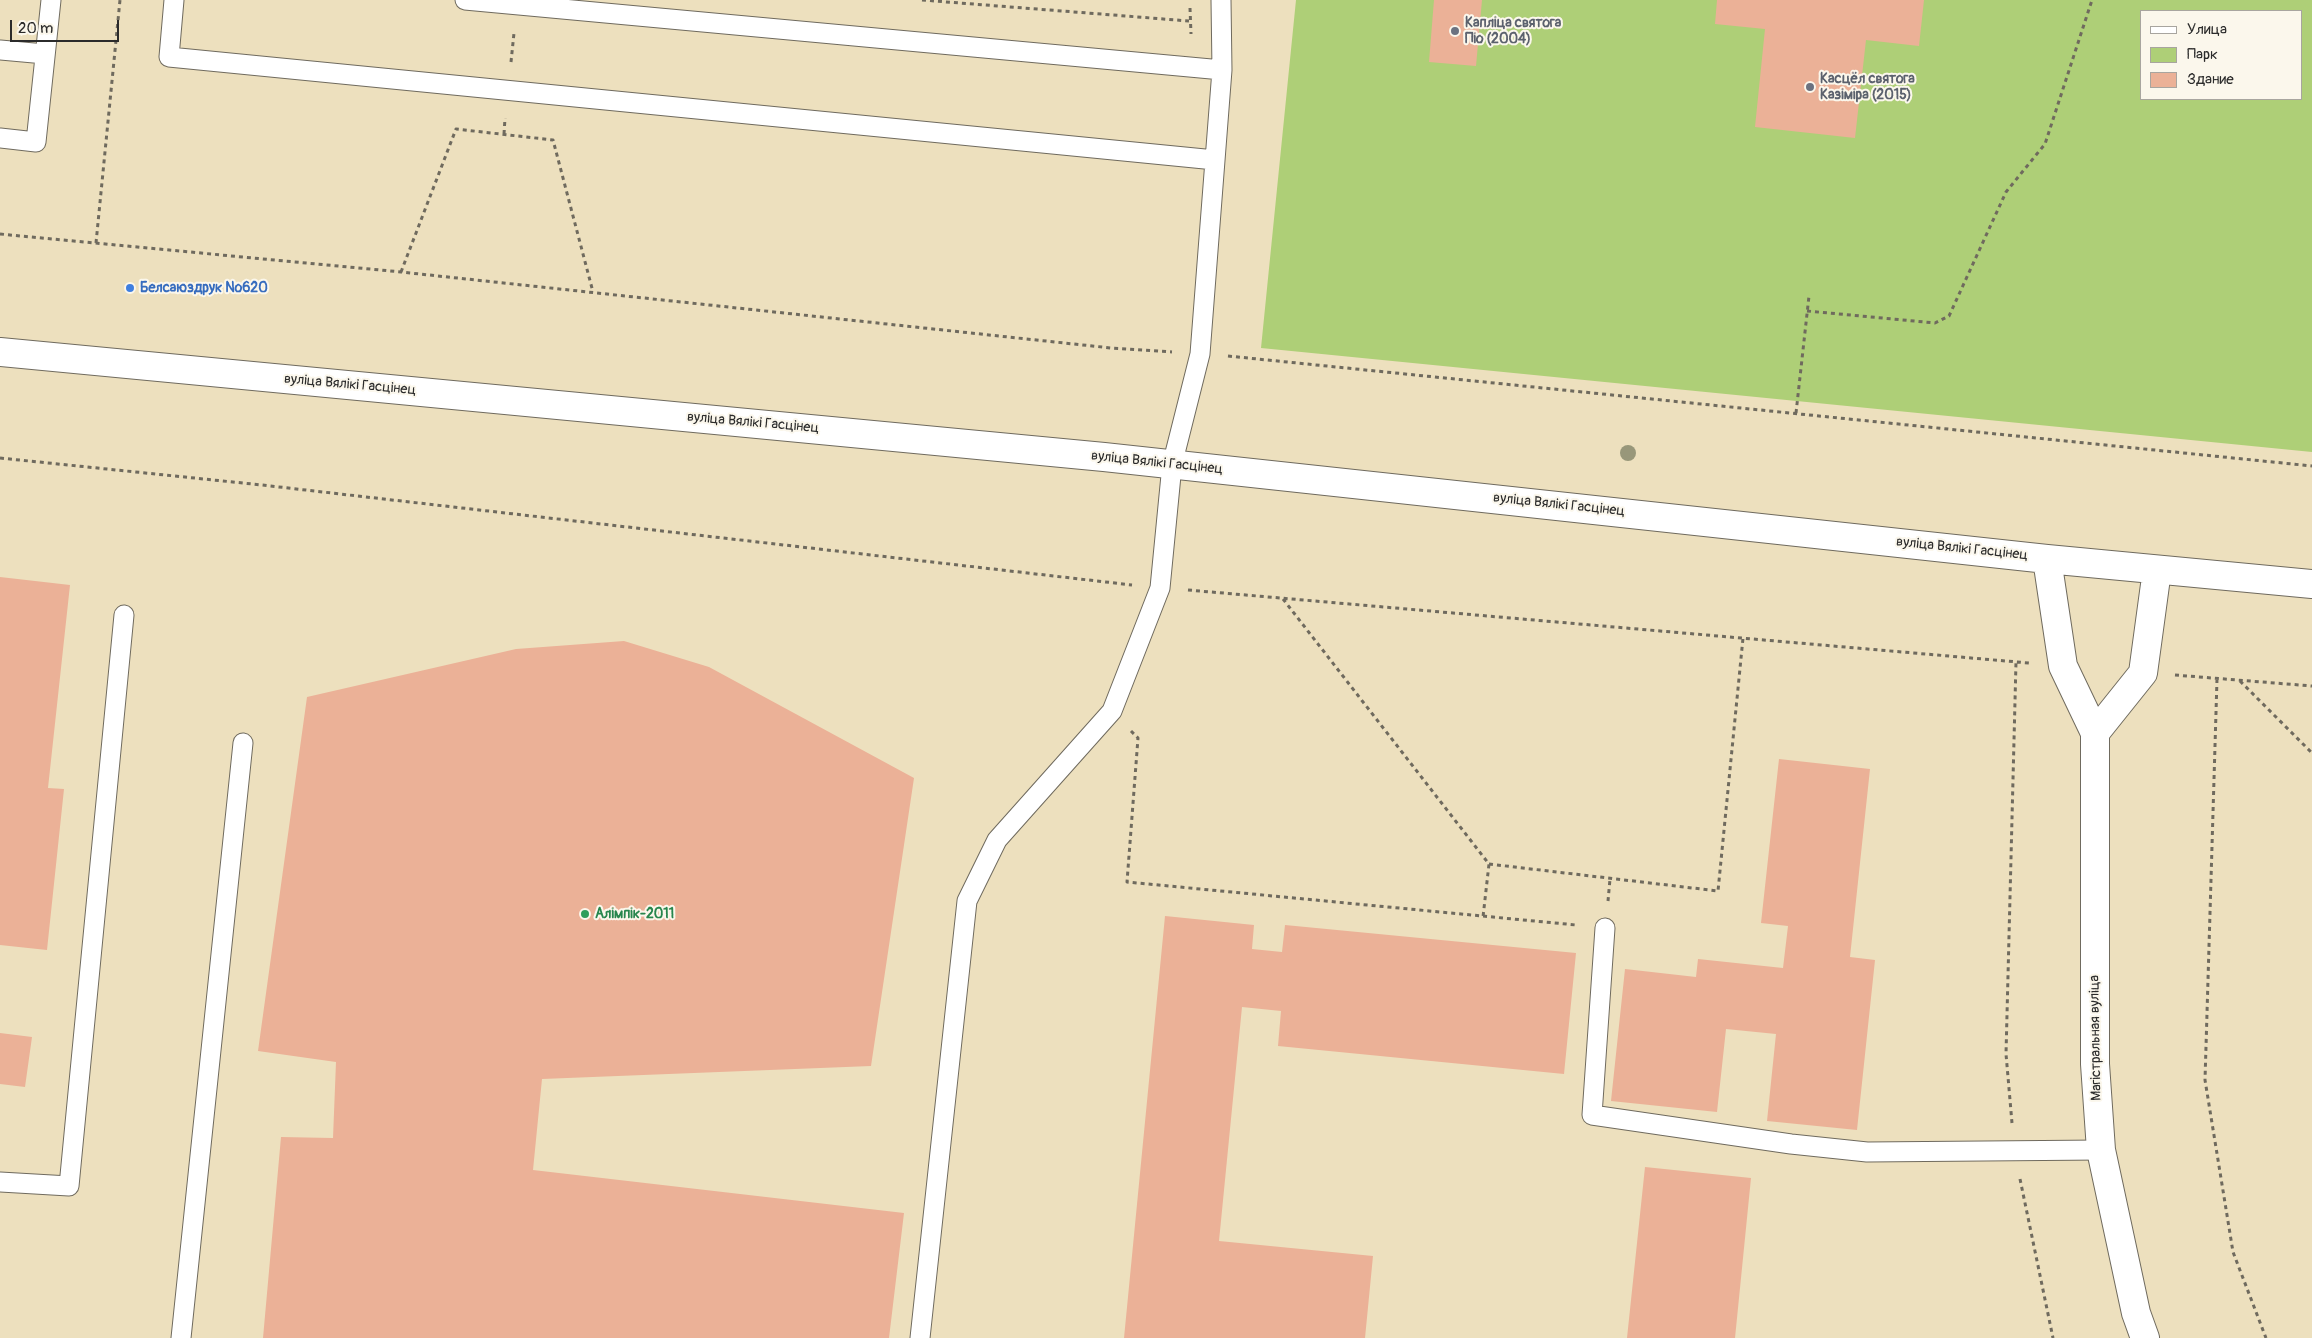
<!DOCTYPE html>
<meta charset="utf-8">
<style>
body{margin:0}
#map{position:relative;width:2312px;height:1338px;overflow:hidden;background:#ede0be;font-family:Pangolin,sans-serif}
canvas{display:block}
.legend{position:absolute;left:2140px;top:10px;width:162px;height:90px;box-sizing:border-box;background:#fbf7ec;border:1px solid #a8a59f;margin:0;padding:6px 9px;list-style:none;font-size:15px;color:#2b2b2b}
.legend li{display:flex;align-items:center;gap:10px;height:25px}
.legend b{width:25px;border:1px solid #a8a59f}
.scale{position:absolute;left:10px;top:20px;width:109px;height:22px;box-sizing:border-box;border:2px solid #2b2b2b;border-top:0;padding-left:6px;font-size:15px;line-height:18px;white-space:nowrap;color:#2b2b2b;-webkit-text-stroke:4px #fbf7ec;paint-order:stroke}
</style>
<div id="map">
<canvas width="2312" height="1338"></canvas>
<ul class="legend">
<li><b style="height:6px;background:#fff"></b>Улица</li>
<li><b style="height:14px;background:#aecf77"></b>Парк</li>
<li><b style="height:14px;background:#ebb197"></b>Здание</li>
</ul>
<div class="scale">20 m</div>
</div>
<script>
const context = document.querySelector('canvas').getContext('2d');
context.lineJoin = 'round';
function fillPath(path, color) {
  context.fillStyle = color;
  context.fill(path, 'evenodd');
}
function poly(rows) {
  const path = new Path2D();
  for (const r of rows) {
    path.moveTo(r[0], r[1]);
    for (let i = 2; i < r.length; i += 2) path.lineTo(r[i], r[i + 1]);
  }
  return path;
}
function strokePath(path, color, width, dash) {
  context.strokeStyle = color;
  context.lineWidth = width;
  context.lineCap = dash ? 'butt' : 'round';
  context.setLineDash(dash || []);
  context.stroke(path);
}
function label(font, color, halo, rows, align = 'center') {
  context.font = font + ' Pangolin,sans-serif';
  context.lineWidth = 4;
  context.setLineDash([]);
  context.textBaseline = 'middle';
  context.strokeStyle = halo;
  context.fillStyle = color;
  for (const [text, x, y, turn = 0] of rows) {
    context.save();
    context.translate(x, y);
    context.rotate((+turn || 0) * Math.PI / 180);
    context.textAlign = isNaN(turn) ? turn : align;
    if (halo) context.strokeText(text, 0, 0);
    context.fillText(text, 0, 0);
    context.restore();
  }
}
fillPath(poly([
 [1296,0,2312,0,2312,452,1261,348],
 [2141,11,2301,11,2301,99,2141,99]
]), '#aecf77');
fillPath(poly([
 [1434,0,1482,0,1476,66,1429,62],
 [1717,0,1924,0,1919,46,1866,40,1855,138,1755,127,1765,29,1715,24],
 [0,577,70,585,48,788,64,789,47,950,0,945],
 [624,641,709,667,914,778,871,1066,542,1079,533,1170,904,1213,889,1338,263,1338,281,1137,333,1138,336,1062,258,1051,307,697,516,649],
 [1779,759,1870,769,1850,957,1875,960,1857,1130,1767,1121,1776,1034,1726,1029,1717,1112,1611,1101,1625,969,1696,977,1698,959,1783,968,1788,926,1761,923],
 [1165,916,1254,925,1252,949,1282,952,1285,925,1576,953,1564,1074,1278,1046,1281,1011,1242,1007,1219,1241,1373,1256,1365,1338,1124,1338],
 [0,1033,32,1037,25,1087,0,1084],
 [1645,1167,1751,1178,1735,1338,1627,1338]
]), '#ebb197');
const service = poly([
 [174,0,169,57,1215,160],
 [465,0,1222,70],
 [0,50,45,54],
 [0,138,36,142,51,0],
 [1605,928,1592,1115,1791,1144,1867,1152,2101,1150],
 [0,1182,69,1186,124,615],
 [181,1338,243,743],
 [920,1338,967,901,997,840,1112,711,1160,588,1172,465,1200,354,1222,70,1221,0]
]);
const secondary = poly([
 [0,352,1104,457,2047,559,2312,584],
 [2047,559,2063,666,2095,733,2095,1064,2101,1150,2136,1313,2145,1338],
 [2095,733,2143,673,2157,570]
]);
strokePath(service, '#6f6a5e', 21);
strokePath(secondary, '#6f6a5e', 30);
strokePath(poly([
 [922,0,1189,21],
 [1190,8,1191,34],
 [511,62,514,33],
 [504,134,505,118],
 [0,234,401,272,1111,348,1172,352],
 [96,243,120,0],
 [401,272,456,129,553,140,593,292],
 [1807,311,1935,323,1949,316,2006,192,2045,144,2092,0],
 [1228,356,2312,466],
 [1796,413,1809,296],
 [0,458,262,485,1132,585],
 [1188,590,2029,663],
 [1283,599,1489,864,1483,917],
 [2175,675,2312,686],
 [2217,679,2205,1080,2233,1252,2266,1338],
 [2240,681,2312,753],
 [1131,731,1138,738,1127,882,1576,925],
 [1489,864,1718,891,1743,638],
 [1608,901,1610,879],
 [2012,1123,2006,1054,2016,662],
 [2020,1179,2053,1338]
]), '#6f6a5e', 3, [4, 4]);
strokePath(service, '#fff', 19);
strokePath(secondary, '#fff', 28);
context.fillStyle = '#98977a';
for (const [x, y] of [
 [1628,453]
]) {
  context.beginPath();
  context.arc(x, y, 8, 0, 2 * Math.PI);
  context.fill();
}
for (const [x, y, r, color] of [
 [1455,31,5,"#6b7280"],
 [1810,87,5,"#6b7280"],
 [130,288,5,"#3f7fe0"],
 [585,914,5,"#2e9e5b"]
]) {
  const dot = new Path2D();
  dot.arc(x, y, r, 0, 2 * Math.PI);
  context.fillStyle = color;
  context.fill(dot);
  strokePath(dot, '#fbf7ec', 2);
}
label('bold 14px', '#5b616d', '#fbf7ec', [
 ["Капліца святога",1465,23],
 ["Піо (2004)",1465,39],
 ["Касцёл святога",1820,79],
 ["Казіміра (2015)",1820,95]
], 'left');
label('bold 14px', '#366cbe', '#fbf7ec', [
 ["Белсаюздрук №620",140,288]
], 'left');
label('14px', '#2b2b2b', '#fbf7ec', [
 ["вуліца Вялікі Гасцінец",350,385,5],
 ["вуліца Вялікі Гасцінец",753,423,5],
 ["вуліца Вялікі Гасцінец",1157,463,6],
 ["вуліца Вялікі Гасцінец",1559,505,6],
 ["вуліца Вялікі Гасцінец",1962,549,6],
 ["Магістральная вуліца",2096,1038,-91]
]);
label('bold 14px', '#27864d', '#fbf7ec', [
 ["Алімпік-2011",595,914]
], 'left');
</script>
